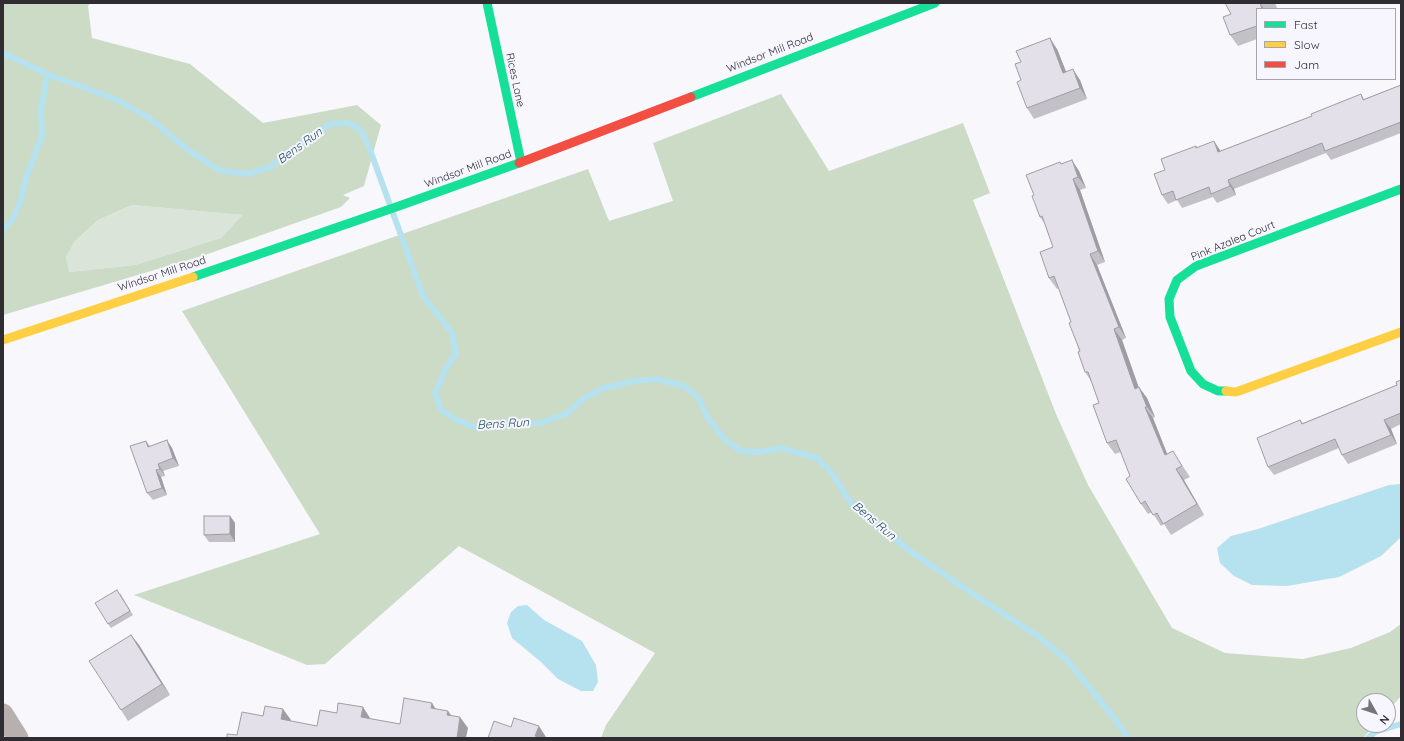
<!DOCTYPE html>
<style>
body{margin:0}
#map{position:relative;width:1404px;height:741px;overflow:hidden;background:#f8f7fc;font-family:Quicksand,sans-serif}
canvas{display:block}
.frame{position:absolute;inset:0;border:4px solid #2f2d32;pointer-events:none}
.legend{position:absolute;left:1256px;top:8px;width:140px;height:72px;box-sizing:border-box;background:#f7f5fe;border:1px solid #a7a5ac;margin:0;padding:5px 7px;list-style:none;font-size:12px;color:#2f2d32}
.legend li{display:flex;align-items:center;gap:8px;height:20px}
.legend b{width:20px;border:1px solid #a7a5ac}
.north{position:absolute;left:1356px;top:693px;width:40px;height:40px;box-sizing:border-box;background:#f7f5fe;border:1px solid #a7a5ac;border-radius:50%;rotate:129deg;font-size:11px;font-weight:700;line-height:16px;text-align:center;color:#2f2d32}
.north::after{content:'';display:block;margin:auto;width:14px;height:18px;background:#757479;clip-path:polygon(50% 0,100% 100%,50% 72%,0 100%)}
</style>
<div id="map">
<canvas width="1404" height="741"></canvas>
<div class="frame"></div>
<ul class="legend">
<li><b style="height:5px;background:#16e098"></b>Fast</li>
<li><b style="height:5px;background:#ffcf43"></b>Slow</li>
<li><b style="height:5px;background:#f24e42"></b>Jam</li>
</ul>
<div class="north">N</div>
</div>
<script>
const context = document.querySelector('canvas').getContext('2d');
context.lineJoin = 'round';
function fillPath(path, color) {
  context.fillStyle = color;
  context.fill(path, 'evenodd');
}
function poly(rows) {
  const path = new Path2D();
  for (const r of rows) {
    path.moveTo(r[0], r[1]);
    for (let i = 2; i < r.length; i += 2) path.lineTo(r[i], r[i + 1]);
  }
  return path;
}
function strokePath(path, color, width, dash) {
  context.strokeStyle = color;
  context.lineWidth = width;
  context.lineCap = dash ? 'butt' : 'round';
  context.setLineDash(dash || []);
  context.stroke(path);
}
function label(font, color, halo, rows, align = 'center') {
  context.font = font + ' Quicksand,sans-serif';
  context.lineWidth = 4;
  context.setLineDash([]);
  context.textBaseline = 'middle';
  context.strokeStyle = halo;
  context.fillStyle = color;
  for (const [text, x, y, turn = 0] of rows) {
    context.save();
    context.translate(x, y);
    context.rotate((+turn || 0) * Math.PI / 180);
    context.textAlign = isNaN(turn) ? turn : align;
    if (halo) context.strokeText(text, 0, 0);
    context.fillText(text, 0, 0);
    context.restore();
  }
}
fillPath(poly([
 [132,205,244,215,221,238,135,265,68,272,66,257,75,241,98,220]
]), '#dbe4d8');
fillPath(poly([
 [3,3,90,3,88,6,92,38,190,64,263,123,357,105,381,125,364,186,343,195,350,198,341,207,205,255,3,315],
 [132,205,243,215,221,238,135,265,69,272,66,257,75,241,98,220],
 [781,94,829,171,963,123,990,193,973,200,1056,414,1088,485,1172,628,1225,653,1303,659,1351,648,1390,632,1401,624,1401,696,1388,711,1388,701,1364,701,1364,725,1375,725,1363,738,601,738,606,725,655,653,459,546,325,664,307,665,134,595,320,534,182,311,588,169,609,221,673,201,653,143]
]), '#cbdbc5');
fillPath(poly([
 [1401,484,1401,537,1381,556,1339,577,1287,586,1252,585,1234,576,1220,563,1217,548,1231,536,1258,529,1389,485],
 [527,605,544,620,582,641,596,665,598,682,593,691,581,691,558,679,541,662,512,638,507,623,511,612,518,606]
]), '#b6e1ef');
strokePath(poly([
 [3,53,47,74,115,99,149,118,187,149,219,170,247,174,271,167,284,155,330,124,348,123,361,130,369,147,423,296,452,333,456,353,445,370,435,393,441,410,455,419,477,428,540,423,566,414,586,397,604,388,634,381,657,379,684,386,698,397,708,418,725,440,741,451,760,452,781,448,817,458,831,472,851,503,910,551,973,594,1035,634,1066,659,1115,719,1128,738],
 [3,230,13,219,21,199,26,178,42,136,41,110,47,74],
 [1368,738,1375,732,1401,724]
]), '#b6e1ef', 6);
strokePath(poly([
 [3,714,18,738]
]), '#b8b0af', 21);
strokePath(poly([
 [487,3,521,162],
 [691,97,935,3],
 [193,277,399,206,519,163],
 [1226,391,1218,391,1203,384,1191,371,1170,317,1169,299,1177,280,1196,266,1401,189]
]), '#16e098', 9);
strokePath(poly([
 [3,340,193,277],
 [1226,391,1236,392,1401,332]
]), '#ffcf43', 9);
strokePath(poly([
 [519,163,691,97]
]), '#f24e42', 9);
fillPath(poly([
 [1225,3,1275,3,1277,8,1275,9,1257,9,1257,39,1238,46,1230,35,1231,14],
 [1057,49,1066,72,1080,80,1087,99,1034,119,1027,108],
 [1401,85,1401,133,1331,160,1326,153,1234,189,1236,195,1217,203,1213,197,1182,208,1177,200,1168,204,1162,195,1165,170,1196,146,1197,147,1220,150,1220,151,1312,116,1361,94,1364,99],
 [1060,162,1062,164,1079,171,1086,188,1080,190,1105,262,1097,265,1126,338,1122,340,1138,387,1147,398,1155,417,1153,418,1167,454,1180,462,1190,477,1184,480,1204,515,1171,535,1164,524,1161,526,1152,512,1148,514,1141,504,1121,452,1115,454,1107,443,1099,403,1091,381,1085,372,1071,322,1059,288,1057,289,1049,278,1053,247,1045,224,1040,217],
 [1401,380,1401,424,1391,429,1397,444,1348,464,1342,455,1339,448,1274,475,1268,467,1300,420,1303,423,1397,385],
 [146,441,150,446,172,448,179,466,163,471,165,476,161,477,167,495,153,500,147,493],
 [230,516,235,523,235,542,209,542,204,535],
 [120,593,133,615,111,628,108,624],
 [131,635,139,645,170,695,128,721,121,710]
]), '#c3c1c8');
fillPath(poly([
 [1260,3,1264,9,1262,9],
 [1050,38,1057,49,1071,84,1063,73],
 [1073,69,1080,80,1087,99,1080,88],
 [1214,141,1220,150,1224,160,1218,152],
 [1072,160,1079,171,1086,188,1078,177],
 [1073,179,1080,190,1105,262,1098,251],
 [1228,180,1234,189,1236,195,1230,186],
 [1090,254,1097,265,1126,338,1119,327],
 [1114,329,1122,340,1143,399,1135,389],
 [1139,387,1147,398,1155,417,1147,407],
 [1145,407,1153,418,1172,466,1165,455],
 [1384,420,1391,429,1397,444,1391,435],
 [167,440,172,448,179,466,173,458],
 [158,464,163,471,165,476,160,469],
 [1176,469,1184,480,1204,515,1197,504],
 [156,470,161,477,167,495,162,488],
 [230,516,235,523,235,542,230,534],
 [131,635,139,645,170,695,162,684],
 [432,703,439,714,431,708],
 [363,707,370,718,369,728,361,717],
 [283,709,291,720,289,730,281,719],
 [448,711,456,722,447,715],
 [460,717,468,728,466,738,457,738],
 [539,726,546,737,546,738,536,738,535,736]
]), '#9f9da3');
const building = poly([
 [1225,3,1260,3,1262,9,1257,9,1257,26,1230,35,1223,17,1231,14,1225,3],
 [1050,38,1063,73,1073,69,1080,88,1027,108,1017,82,1021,80,1015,64,1021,62,1016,51,1050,38],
 [1401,85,1401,122,1325,151,1322,143,1228,180,1230,186,1211,194,1209,187,1176,200,1173,191,1162,195,1154,174,1165,170,1161,159,1196,146,1196,148,1214,141,1218,152,1312,116,1311,114,1361,94,1363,100,1401,85],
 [1072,160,1078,177,1073,179,1098,251,1090,254,1119,327,1114,329,1135,389,1139,387,1147,407,1145,407,1165,455,1173,451,1182,466,1176,469,1197,504,1163,524,1157,513,1153,515,1145,501,1141,504,1126,479,1130,476,1116,440,1107,443,1093,405,1099,403,1088,372,1085,372,1078,352,1080,351,1069,323,1071,322,1054,276,1049,278,1040,252,1053,247,1042,216,1040,217,1032,196,1034,195,1026,175,1060,162,1061,164,1072,160],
 [1401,380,1401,413,1384,420,1391,435,1342,455,1335,439,1268,467,1257,438,1300,420,1302,424,1397,385,1396,382,1401,380],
 [167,440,173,458,158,464,160,469,156,470,162,488,147,493,130,446,146,441,148,447,167,440],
 [204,516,230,516,230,534,204,535,204,516],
 [117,590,130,611,108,624,95,603,117,590],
 [131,635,162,684,121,710,89,661,131,635],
 [404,698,432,703,431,708,448,711,447,715,460,717,457,738,227,738,227,734,237,735,242,712,263,716,265,706,283,709,281,719,317,726,320,710,337,713,338,703,363,707,361,717,400,724,404,698],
 [514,718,539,726,535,736,540,738,488,738,494,721,511,727,514,718]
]);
fillPath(building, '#e3e0e9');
strokePath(building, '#9f9da3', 1);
label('11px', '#2f2d32', '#f7f5fe', [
 ["Windsor Mill Road",770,53,-21],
 ["Rices Lane",515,80,78],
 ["Windsor Mill Road",468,169,-20],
 ["Pink Azalea Court",1233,241,-22],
 ["Windsor Mill Road",162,274,-18]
]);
label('italic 12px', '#1a4f5d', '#f7f5fe', [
 ["Bens Run",300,146,-36],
 ["Bens Run",503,424,-3],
 ["Bens Run",874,521,40]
]);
</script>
